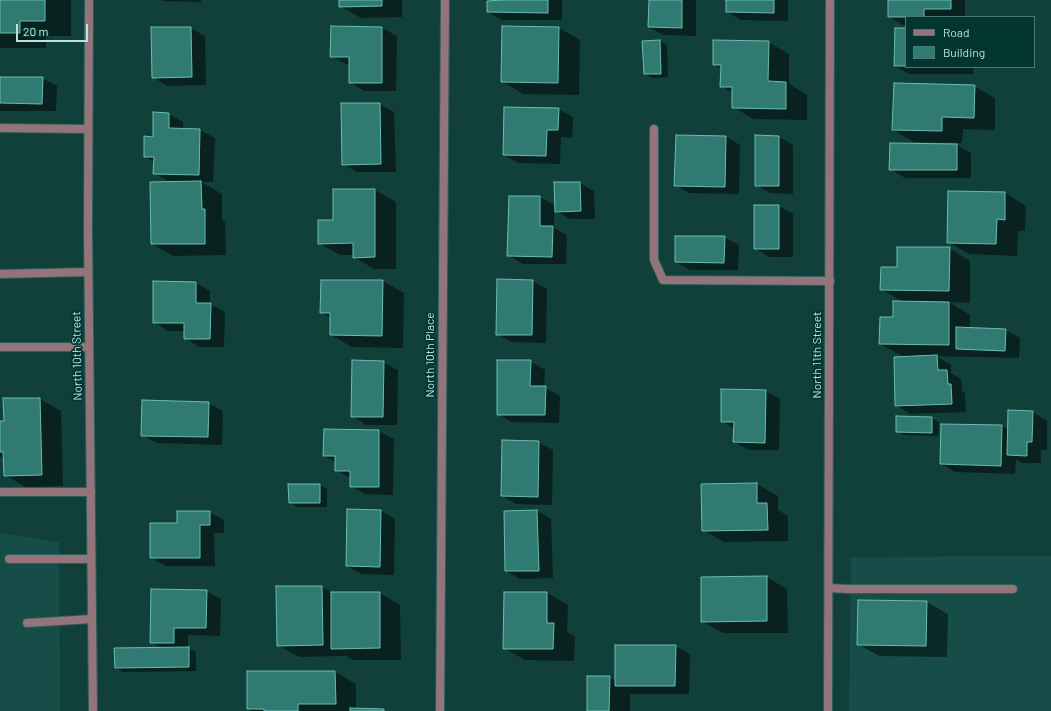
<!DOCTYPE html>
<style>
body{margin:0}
#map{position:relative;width:1051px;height:711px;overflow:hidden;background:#11403b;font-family:Barlow,sans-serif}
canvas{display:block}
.legend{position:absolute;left:905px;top:16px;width:130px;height:52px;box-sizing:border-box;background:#033631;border:1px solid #4c7b75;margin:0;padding:5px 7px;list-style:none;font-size:12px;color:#bae2dc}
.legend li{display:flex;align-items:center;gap:8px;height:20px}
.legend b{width:20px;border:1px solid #4c7b75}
.scale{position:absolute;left:16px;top:24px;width:72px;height:18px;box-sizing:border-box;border:2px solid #bae2dc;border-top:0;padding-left:5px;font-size:12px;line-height:14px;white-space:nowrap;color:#bae2dc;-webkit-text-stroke:3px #033631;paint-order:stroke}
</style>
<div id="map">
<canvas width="1051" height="711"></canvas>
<ul class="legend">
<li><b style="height:5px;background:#92747a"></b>Road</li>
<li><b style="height:11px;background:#307a72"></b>Building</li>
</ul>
<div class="scale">20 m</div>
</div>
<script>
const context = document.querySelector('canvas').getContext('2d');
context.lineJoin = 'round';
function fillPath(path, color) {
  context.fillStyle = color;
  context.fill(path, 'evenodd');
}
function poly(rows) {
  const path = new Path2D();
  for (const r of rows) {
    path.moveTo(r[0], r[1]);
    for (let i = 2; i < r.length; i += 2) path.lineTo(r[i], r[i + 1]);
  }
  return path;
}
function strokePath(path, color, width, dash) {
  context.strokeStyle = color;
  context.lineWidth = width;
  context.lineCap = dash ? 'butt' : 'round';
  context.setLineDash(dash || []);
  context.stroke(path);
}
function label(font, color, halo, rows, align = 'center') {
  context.font = font + ' Barlow,sans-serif';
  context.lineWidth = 3.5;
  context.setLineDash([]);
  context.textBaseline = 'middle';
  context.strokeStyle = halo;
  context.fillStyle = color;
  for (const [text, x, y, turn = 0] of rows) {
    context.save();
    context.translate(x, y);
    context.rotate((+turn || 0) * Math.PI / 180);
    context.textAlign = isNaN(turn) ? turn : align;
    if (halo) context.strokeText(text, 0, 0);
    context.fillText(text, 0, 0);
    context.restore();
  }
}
fillPath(poly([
 [0,533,59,542,60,711,0,711],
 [1051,556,1051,711,849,711,851,557]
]), '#164d48');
fillPath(poly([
 [0,0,71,0,71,36,46,36,46,48,0,48],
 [161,0,201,0,201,2,163,1],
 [340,0,402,0,402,17,361,18,340,6],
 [503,0,562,0,562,20,502,20,488,12],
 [650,0,696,0,696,36,663,35,649,27],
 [727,0,788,0,788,21,741,20,727,12],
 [889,0,965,0,965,17,906,17,906,25,903,25,889,17],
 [332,27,382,28,397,36,396,91,364,91,350,82,350,64,346,64,331,56],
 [190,28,205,36,206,85,167,86,153,77],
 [559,28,580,40,579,95,523,94,502,81],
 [906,29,906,67,974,67,973,74,909,74,895,66],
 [660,41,667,45,668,77,652,78,645,74],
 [768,42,789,54,789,84,807,95,807,120,754,119,733,107,733,93,721,86,722,69,714,65],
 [0,78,42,78,57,86,56,111,0,111],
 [974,86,995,98,995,130,963,129,962,143,914,142,893,130],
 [380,104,394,112,396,172,357,172,343,164],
 [558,109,573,117,572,138,561,137,560,164,518,163,504,155],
 [169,114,183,122,183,130,200,130,215,138,213,182,201,182,222,194,222,220,225,222,226,255,173,256,152,244,170,182,154,173,155,162,145,157,154,138],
 [676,136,726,137,740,145,739,194,689,193,675,185],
 [756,136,779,137,793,145,793,194,770,193,756,185],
 [957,145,971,153,971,178,905,178,890,169],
 [555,183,580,183,594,191,595,219,570,219,554,210,554,228,567,235,566,264,523,264,508,255,540,197,556,206],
 [334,190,375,190,396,202,396,269,374,269,354,257,354,255,340,255,319,243,334,221],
 [1005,193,1026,206,1025,231,1018,231,1017,256,969,254,948,242],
 [755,206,779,206,793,214,793,257,769,257,755,248],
 [724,237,739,245,738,270,690,270,676,262],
 [949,248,970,261,970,303,949,302,970,315,970,328,1006,330,1020,338,1019,358,936,356,951,365,951,373,961,379,962,391,965,393,966,412,910,414,896,405,904,357,880,344,903,302,881,289,898,268],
 [383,281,404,293,403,348,352,347,331,335,331,318,321,312],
 [533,281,547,289,546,343,512,342,497,334],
 [154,282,196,283,210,291,210,304,225,312,224,347,199,347,185,338,185,331,168,331,154,322],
 [530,361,545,370,544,387,560,396,559,423,512,422,498,414],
 [383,362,398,370,397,425,366,425,352,416],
 [765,391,780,399,779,450,749,450,734,442,735,429,722,421],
 [4,399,40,399,61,411,63,486,26,487,5,475,4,459,0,456,0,422,5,422],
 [208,403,223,411,222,445,157,443,142,435],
 [1009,412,1033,412,1047,421,1047,450,1041,450,1041,463,1022,463,1016,459,1015,474,955,472,941,464,1002,426,1009,430],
 [932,418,939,422,938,436,904,435,897,431],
 [325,430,379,431,394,439,393,495,365,494,351,486,350,478,336,470,336,462,324,456],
 [538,442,553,450,552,505,516,504,502,496],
 [757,484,778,496,778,510,788,516,788,541,724,542,703,530],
 [320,485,327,489,327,507,297,507,290,503],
 [381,511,395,519,394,575,361,574,347,566],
 [537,511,551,519,553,578,520,579,506,571],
 [209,512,224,520,224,533,214,533,215,566,166,566,151,558,178,524],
 [766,577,787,589,788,633,723,633,702,621],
 [277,587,322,587,333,593,380,593,400,605,401,660,353,660,344,655,344,656,299,657,278,645],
 [206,591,221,599,220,636,188,635,188,648,196,652,196,671,123,672,116,668,162,648,151,642],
 [505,593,547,593,568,605,567,632,575,636,574,661,525,660,504,648],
 [927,602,948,614,947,657,879,656,858,644],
 [675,646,690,654,689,694,630,694,630,711,588,711,609,677,616,681],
 [248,672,335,672,356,684,356,710,385,711,252,711,248,709]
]), '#0007');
const building = poly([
 [0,0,45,0,45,21,20,21,20,33,0,33,0,0],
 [339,0,382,0,382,6,339,7,339,0],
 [502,0,548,0,548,13,487,12,487,1,502,0],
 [649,0,682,0,682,28,648,27,649,0],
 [726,0,774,0,774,13,726,12,726,0],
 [888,0,951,0,951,9,924,9,924,17,888,17,888,0],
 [331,26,382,27,382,83,349,83,349,57,330,57,331,26],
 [502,26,559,27,558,83,501,82,502,26],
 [151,27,191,27,192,77,152,78,151,27],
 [895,28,906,28,906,66,894,66,895,28],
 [660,40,661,74,644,74,642,41,660,40],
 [713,40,769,41,768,81,786,82,786,109,732,108,732,87,720,87,721,65,713,65,713,40],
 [0,77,43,77,42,104,0,103,0,77],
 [894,83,975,85,974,118,942,117,942,131,892,130,894,83],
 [341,103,380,103,381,164,342,165,341,103],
 [504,107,559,108,558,130,547,130,546,156,503,155,504,107],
 [153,112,169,113,169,128,200,129,199,175,153,174,154,157,144,157,144,136,153,137,153,112],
 [676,135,726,136,725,187,674,186,676,135],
 [755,135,779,136,779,186,755,186,755,135],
 [890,143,957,144,957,170,889,170,890,143],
 [201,181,202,209,205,209,205,244,151,244,150,182,201,181],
 [554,182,580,182,581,211,555,212,554,182],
 [333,189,375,189,375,257,353,258,353,243,318,244,318,220,333,220,333,189],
 [948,191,1005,192,1005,220,997,219,996,244,947,243,948,191],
 [509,196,540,196,540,226,553,226,552,257,507,256,509,196],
 [754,205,779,205,779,249,754,249,754,205],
 [675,236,725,236,724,263,675,262,675,236],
 [897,247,950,247,949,291,880,290,881,267,897,267,897,247],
 [497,279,533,280,532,335,496,335,497,279],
 [321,280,383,280,382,336,330,335,330,313,320,313,321,280],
 [153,281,196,282,196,303,211,303,210,339,184,339,184,323,153,323,153,281],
 [893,301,949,302,949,345,879,344,880,317,893,317,893,301],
 [956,327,1006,329,1005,351,956,349,956,327],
 [937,355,938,370,947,370,948,384,951,384,952,404,895,406,894,357,937,355],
 [352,360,384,361,383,417,351,417,352,360],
 [497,360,531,360,530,386,546,386,545,415,497,415,497,360],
 [721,389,766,390,765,443,733,442,734,422,721,422,721,389],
 [3,398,40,398,42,475,4,476,3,452,0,452,0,421,4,421,3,398],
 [142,400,209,402,208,437,141,436,142,400],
 [1008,410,1033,411,1032,442,1027,442,1027,456,1007,455,1008,410],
 [896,416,932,417,932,433,896,432,896,416],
 [941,424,1002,425,1001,466,940,464,941,424],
 [324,429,379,430,379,487,350,487,350,471,335,471,335,456,323,456,324,429],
 [502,440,539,441,538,497,501,496,502,440],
 [757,483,757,503,767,503,768,530,702,531,701,484,757,483],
 [288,484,320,484,320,503,289,503,288,484],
 [347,509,381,510,380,567,346,566,347,509],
 [537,510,539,571,505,571,504,511,537,510],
 [177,511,210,511,210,525,200,525,200,558,150,558,150,523,177,523,177,511],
 [767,576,767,621,701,622,701,577,767,576],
 [276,586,322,586,323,645,277,646,276,586],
 [151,589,207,590,206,628,174,628,174,643,150,643,151,589],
 [331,592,380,592,380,648,331,649,331,592],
 [504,592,547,592,547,623,554,623,553,649,503,649,504,592],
 [858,600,927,601,926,646,857,645,858,600],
 [615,645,676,645,675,686,615,686,615,645],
 [189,647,189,667,115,668,114,648,189,647],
 [247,671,335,671,336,704,298,704,298,711,264,711,264,709,247,709,247,671],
 [587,676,610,676,609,711,587,711,587,676],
 [350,708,384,709,384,711,350,711,350,708]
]);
fillPath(building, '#307a72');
strokePath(building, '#68bdb3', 1);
const lane = poly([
 [654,129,654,260,663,280,830,281],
 [0,274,88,272],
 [0,347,89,347],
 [0,492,91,492],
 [9,559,91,559],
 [829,588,848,589,1013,589],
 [27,623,92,619]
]);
const street = poly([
 [89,0,88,231,93,711],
 [0,128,88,129],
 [440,711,445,0],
 [828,711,830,0]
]);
strokePath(lane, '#2f5d58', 10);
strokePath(street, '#2f5d58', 10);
strokePath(lane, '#92747a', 8);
strokePath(street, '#92747a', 8);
label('12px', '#bae2dc', '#033631', [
 ["North 10th Place",430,355,-90],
 ["North 11th Street",817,355,-90],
 ["North 10th Street",77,356,-91]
]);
</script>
